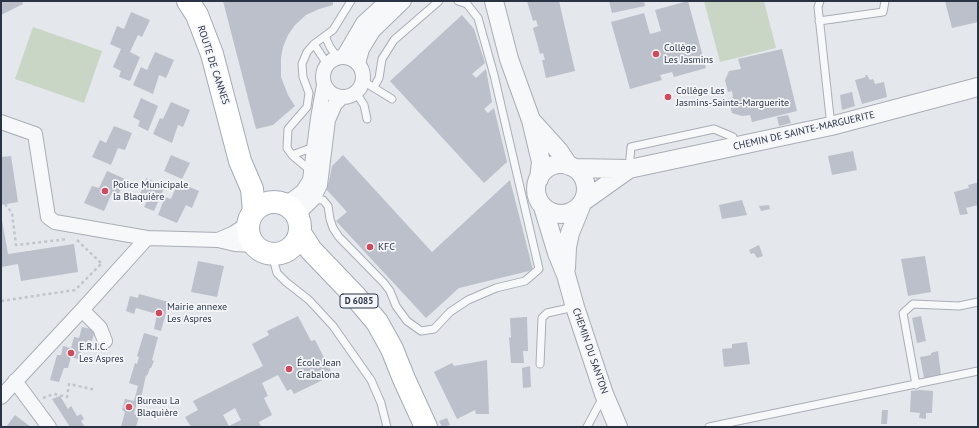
<!DOCTYPE html>
<meta charset="utf-8">
<style>
body{margin:0}
#map{position:relative;width:979px;height:428px;overflow:hidden;background:#e4e7ec;font-family:"PT Sans",sans-serif}
canvas{display:block}
.frame{position:absolute;inset:0;border:2px solid #2b3445;pointer-events:none}
</style>
<div id="map">
<canvas width="979" height="428"></canvas>
<div class="frame"></div>
</div>
<script>
const context = document.querySelector('canvas').getContext('2d');
context.lineJoin = 'round';
function fillPath(path, color) {
  context.fillStyle = color;
  context.fill(path, 'evenodd');
}
function poly(rows) {
  const path = new Path2D();
  for (const r of rows) {
    if (r.length === 3) {
      path.moveTo(r[0] + r[2], r[1]);
      path.arc(r[0], r[1], r[2], 0, 2 * Math.PI);
      continue;
    }
    path.moveTo(r[0], r[1]);
    for (let i = 2; i < r.length; i += 2) path.lineTo(r[i], r[i + 1]);
  }
  return path;
}
function strokePath(path, color, width, dash) {
  context.strokeStyle = color;
  context.lineWidth = width;
  context.lineCap = dash ? 'butt' : 'round';
  context.setLineDash(dash || []);
  context.stroke(path);
}
function label(font, color, halo, rows, align = 'center') {
  context.font = font + ' "PT Sans",sans-serif';
  context.lineWidth = 3.5;
  context.setLineDash([]);
  context.textBaseline = 'middle';
  context.strokeStyle = halo;
  context.fillStyle = color;
  for (const [text, x, y, turn = 0] of rows) {
    context.save();
    context.translate(x, y);
    context.rotate((+turn || 0) * Math.PI / 180);
    context.textAlign = isNaN(turn) ? turn : align;
    if (halo) context.strokeText(text, 0, 0);
    context.fillText(text, 0, 0);
    context.restore();
  }
}
fillPath(poly([
 [704,1,764,1,776,48,720,62],
 [33,27,102,51,84,103,15,79]
]), '#c9d6c5');
fillPath(poly([
 [1,1,22,1,23,4,1,15],
 [223,1,333,1,333,5,319,9,306,15,295,25,288,35,283,47,281,58,281,77,288,95,295,106,273,125,256,129],
 [527,1,559,1,575,71,546,78,542,60,545,60,543,53,540,54,533,28,538,26,536,20,533,21],
 [609,1,644,1,645,6,612,13],
 [688,1,706,68,674,77,672,72,660,75,662,80,630,89,611,22,644,13,650,34,661,31,655,10],
 [945,1,978,1,978,22,952,28],
 [131,12,150,20,142,37,138,35,130,52,140,57,130,81,119,77,121,71,113,67,121,49,110,44,117,26,124,29],
 [462,15,474,29,485,63,472,74,476,78,486,69,492,102,484,109,488,113,494,108,507,162,484,183,390,81],
 [782,49,797,111,752,122,750,115,742,116,732,113,728,99,733,97,732,91,728,92,725,80,729,71,741,69,738,59],
 [155,52,174,60,166,78,159,75,153,94,133,85,141,67,147,70],
 [865,75,867,75,870,80,873,79,875,84,884,82,887,97,862,104,855,80,866,77],
 [852,92,855,106,842,110,840,95],
 [141,98,158,106,148,131,138,126,140,121,133,117],
 [171,102,190,110,183,127,178,125,172,143,153,134,160,118,163,119],
 [788,115,791,123,779,126,777,117],
 [114,126,132,133,125,150,118,148,111,165,92,157,100,140,106,143],
 [853,151,857,170,832,175,828,156],
 [171,155,190,163,182,179,164,171],
 [343,155,432,252,510,180,533,270,459,288,426,318,336,221,347,212,326,189,329,181,332,166],
 [11,156,18,202,1,205,1,157],
 [107,171,125,179,118,196,112,193,104,211,84,203,92,186,99,188],
 [146,178,165,186,154,211,144,207,147,201,139,197],
 [178,182,199,191,192,208,186,205,177,223,158,215,165,197,171,199],
 [976,183,978,183,978,205,966,208,968,214,960,215,954,192,969,188,968,185],
 [742,200,747,215,722,219,719,205],
 [769,205,770,209,761,211,759,206],
 [1,215,8,254,74,244,78,272,21,281,18,264,1,267],
 [759,245,763,256,757,258,754,253,751,254,749,250],
 [925,256,931,292,908,296,901,259],
 [198,261,224,266,217,297,191,292],
 [139,294,169,302,161,331,154,329,157,314,136,308,134,314,126,311,130,296,138,298],
 [298,316,311,341,315,340,333,375,294,394,291,389,287,391,278,375,262,383,268,396,264,398,272,415,259,422,261,427,191,427,185,417,198,410,193,401,263,366,252,344,269,335,267,331],
 [235,408,241,420,229,426,223,415],
 [921,316,926,341,917,343,912,318],
 [527,317,528,351,523,351,524,363,511,363,509,337,511,338,510,318],
 [82,327,95,330,92,341,88,340,84,351,81,351,78,359,71,357,68,368,64,368,59,382,50,380,57,355,61,355,63,346,71,348,74,337,79,338],
 [144,333,158,337,152,360,154,361,151,368,150,368,147,376,146,375,140,403,137,402,134,414,139,416,136,427,121,427,125,412,122,410,125,399,134,401,138,386,129,383,135,363,137,364,139,357,137,356],
 [747,342,750,364,724,367,722,349,732,348,732,344],
 [938,351,941,375,924,378,920,357,931,355,931,353],
 [487,360,489,414,476,414,475,410,457,419,434,372,452,363,454,366],
 [530,366,531,387,523,388,522,368],
 [920,390,933,391,932,413,926,413,926,419,919,418,920,413,910,412,911,391],
 [60,396,68,409,71,406,77,416,81,414,84,419,81,421,85,427,70,427,52,399],
 [882,410,888,410,887,424,881,424],
 [15,415,31,427,6,427],
 [447,418,450,425,442,427,439,421]
]), '#bbc0ca');
const service = poly([
 [820,1,818,7,831,126],
 [819,21,883,12,885,1],
 [325,36,330,47,337,57],
 [314,44,327,64],
 [363,81,392,99],
 [374,87,379,78,382,59,394,40,439,1],
 [356,93,364,105,367,119],
 [292,155,314,147],
 [629,168,631,147,714,129,733,137,736,146],
 [311,171,292,155,287,148,288,129,307,107,309,93,303,77,302,64,307,52,314,44,333,30,351,1],
 [313,199,323,200,328,206,330,219,333,228,339,237,384,283,390,291,396,306,407,321,421,331,434,329,450,312,468,300,496,288,525,281,539,269,494,75,478,18,467,4,458,1],
 [273,254,274,262,277,273,286,282,309,300,333,326,371,380,381,403,387,427],
 [540,364,542,318,547,313,574,307],
 [916,385,903,313,913,304,959,306,978,302],
 [587,427,603,397],
 [709,427,978,371]
]);
const minor = poly([
 [343,77,20],
 [343,57,363,23,387,1],
 [358,64,362,49,373,31,404,1],
 [1,122,35,134,48,217,55,222,147,238],
 [285,205,303,191,310,180,318,118,324,85],
 [297,215,313,199,320,185,328,120,335,104,341,98],
 [218,240,234,233,249,223],
 [82,310,100,328,105,341],
 [15,381,49,427],
 [1,397,82,310,147,238,218,240,235,244,254,245]
]);
const tertiary = poly([
 [494,1,509,59,531,120,541,162,539,179],
 [531,120,559,151,569,166],
 [561,189,25],
 [574,168,629,169,831,126,978,87],
 [584,201,629,169],
 [543,207,557,253,566,275,575,307,604,394,618,427],
 [566,268,567,247,570,233,581,206]
]);
const primary = poly([
 [188,1,197,15,212,54,240,161,252,189,254,211],
 [274,228,26],
 [300,233,311,250,355,296,377,322,392,349,404,379,426,427]
]);
strokePath(service, '#a9aeb7', 9);
strokePath(minor, '#a9aeb7', 16);
strokePath(tertiary, '#a9aeb7', 20);
strokePath(primary, '#a3abb8', 24);
strokePath(poly([
 [5,204,12,213,16,245,68,239],
 [77,240,101,263],
 [1,301,75,290,102,263],
 [43,398,54,394,67,397,69,384,96,390]
]), '#c2c5cb', 2.5, [3, 3]);
strokePath(service, '#f7f8fa', 7);
strokePath(minor, '#f7f8fa', 14);
strokePath(tertiary, '#f7f8fa', 18);
strokePath(primary, '#fff', 22);
for (const [x, y, r, color] of [
 [656,54,4,"#d1495b"],
 [668,97,4,"#d1495b"],
 [105,191,4,"#d1495b"],
 [370,247,4,"#d1495b"],
 [159,313,4,"#d1495b"],
 [71,353,4,"#d1495b"],
 [289,369,4,"#d1495b"],
 [129,407,4,"#d1495b"]
]) {
  const dot = new Path2D();
  dot.arc(x, y, r, 0, 2 * Math.PI);
  context.fillStyle = color;
  context.fill(dot);
  strokePath(dot, '#f4f6f9', 1.5);
}
for (const [x, y, w] of [
 [359,301,38]
]) {
  const box = new Path2D();
  box.roundRect(x - w / 2, y - 7, w, 14, 3);
  context.fillStyle = '#f4f6f9';
  context.fill(box);
  strokePath(box, '#2b3445', 1);
}
label('bold 9px', '#2b3445', null, [
 ["D 6085",359,301]
]);
label('10px', '#2b3445', '#f4f6f9', [
 ["Collège",664,48],
 ["Les Jasmins",664,60],
 ["Collège Les",676,91],
 ["Jasmins-Sainte-Marguerite",676,103],
 ["Police Municipale",113,185],
 ["la Blaquière",113,197],
 ["KFC",378,247],
 ["Mairie annexe",167,307],
 ["Les Aspres",167,319],
 ["E.R.I.C.",79,347],
 ["Les Aspres",79,359],
 ["École Jean",297,363],
 ["Crabalona",297,375],
 ["Bureau La",137,401],
 ["Blaquière",137,413]
], 'left');
label('10px', '#2b3445', '#f4f6f9', [
 ["ROUTE DE CANNES",213,65,72],
 ["CHEMIN DE SAINTE-MARGUERITE",804,131,-13],
 ["CHEMIN DU SANTON",590,351,71]
]);
</script>
